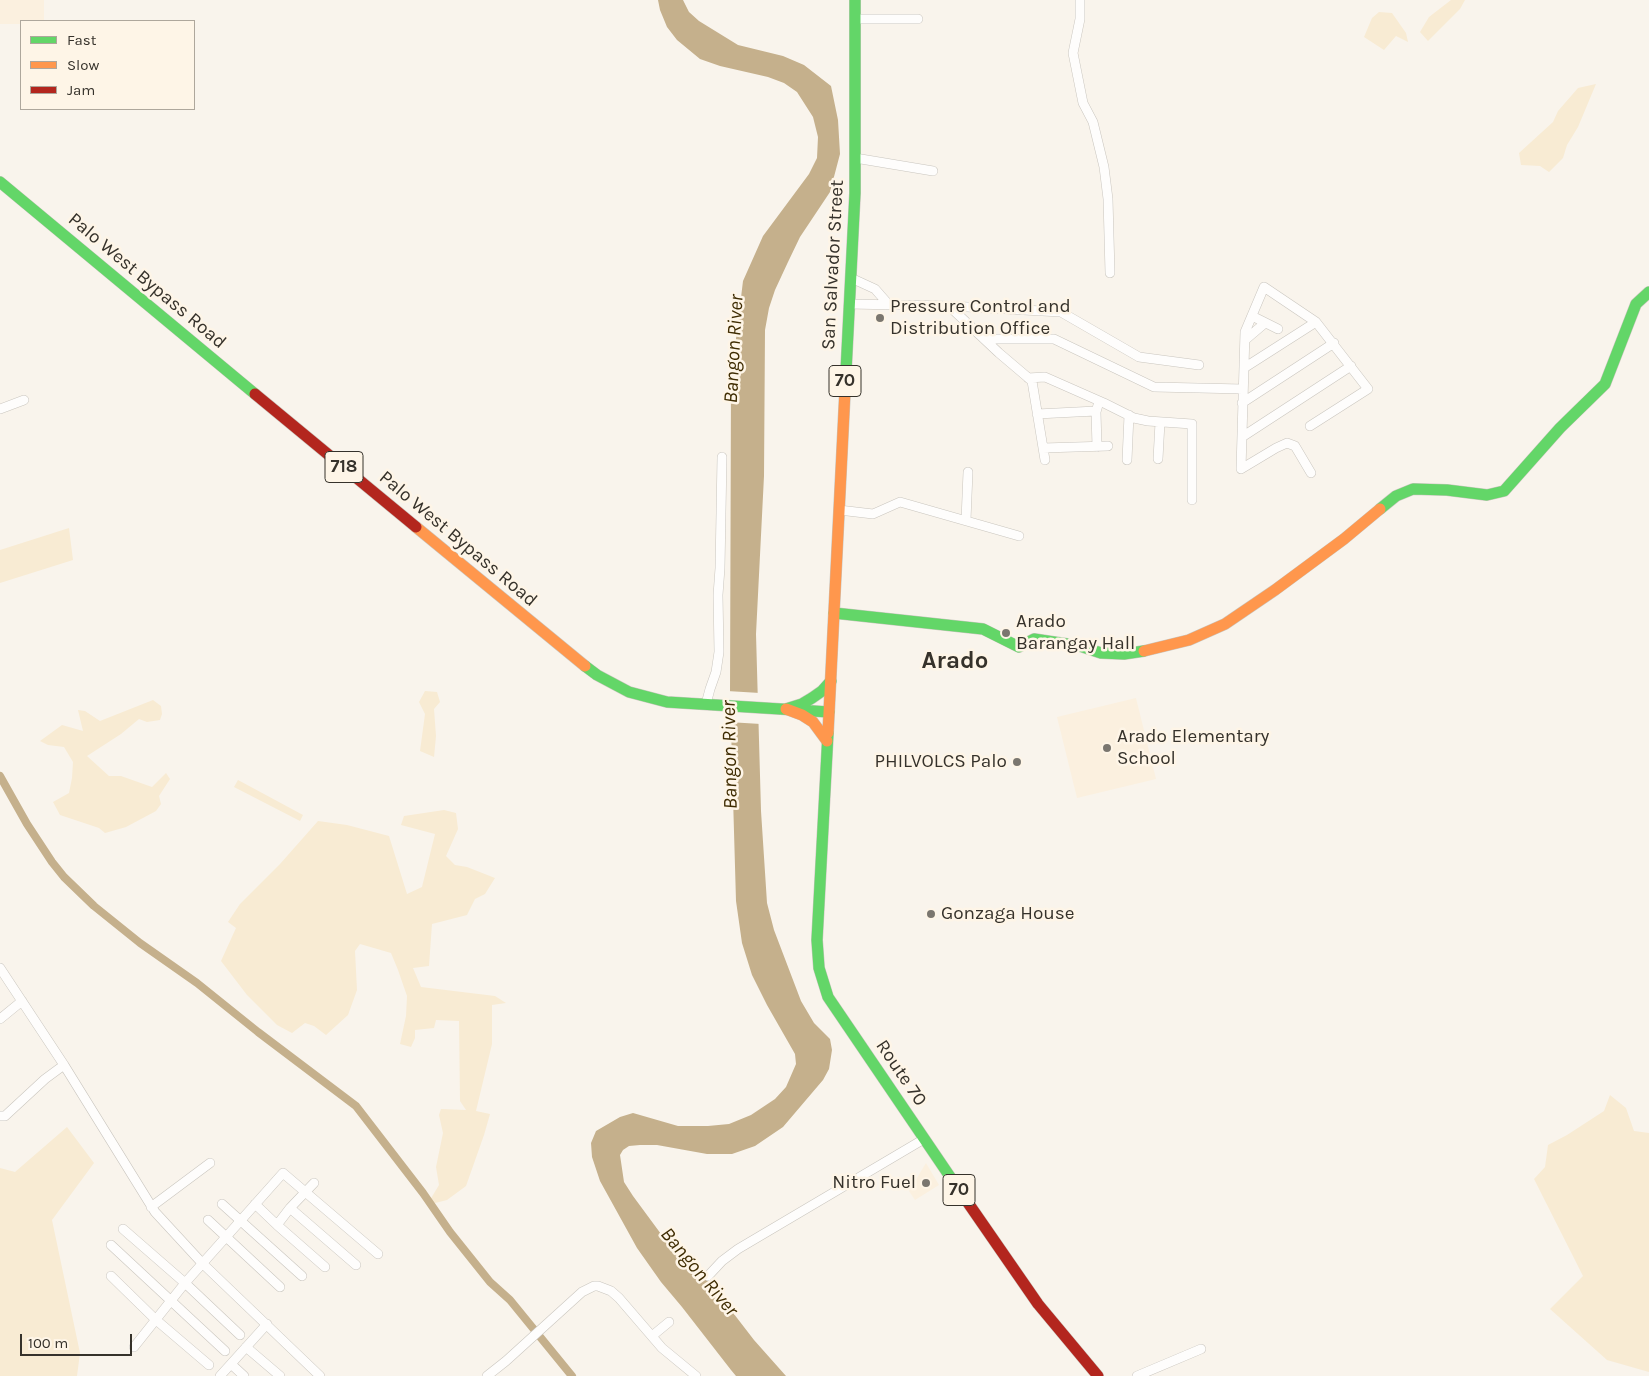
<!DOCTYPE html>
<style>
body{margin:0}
#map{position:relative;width:1649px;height:1376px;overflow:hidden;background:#f9f4ec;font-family:Karla,sans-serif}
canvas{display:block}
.legend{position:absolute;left:20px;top:20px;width:175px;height:90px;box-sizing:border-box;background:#fef5e7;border:1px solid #aea79c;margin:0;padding:6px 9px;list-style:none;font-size:15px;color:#36322b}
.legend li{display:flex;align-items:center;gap:10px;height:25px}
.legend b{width:25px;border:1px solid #aea79c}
.scale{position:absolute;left:20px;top:1334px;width:112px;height:22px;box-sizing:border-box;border:2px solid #36322b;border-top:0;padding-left:6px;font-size:15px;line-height:18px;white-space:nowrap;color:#36322b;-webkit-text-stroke:4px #fef5e7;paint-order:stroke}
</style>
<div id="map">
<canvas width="1649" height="1376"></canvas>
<ul class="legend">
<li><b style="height:6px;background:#63d668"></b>Fast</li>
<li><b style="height:6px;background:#ff974d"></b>Slow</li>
<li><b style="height:6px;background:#b3261e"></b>Jam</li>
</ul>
<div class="scale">100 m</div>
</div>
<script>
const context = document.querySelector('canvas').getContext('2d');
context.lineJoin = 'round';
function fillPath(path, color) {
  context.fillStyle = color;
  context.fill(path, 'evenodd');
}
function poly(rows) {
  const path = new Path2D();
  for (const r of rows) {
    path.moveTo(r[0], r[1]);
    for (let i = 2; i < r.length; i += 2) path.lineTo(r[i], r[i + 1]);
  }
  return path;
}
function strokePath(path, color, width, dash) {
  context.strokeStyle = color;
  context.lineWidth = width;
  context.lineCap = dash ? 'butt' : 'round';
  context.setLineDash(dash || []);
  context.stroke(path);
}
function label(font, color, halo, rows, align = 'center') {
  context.font = font + ' Karla,sans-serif';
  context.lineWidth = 5;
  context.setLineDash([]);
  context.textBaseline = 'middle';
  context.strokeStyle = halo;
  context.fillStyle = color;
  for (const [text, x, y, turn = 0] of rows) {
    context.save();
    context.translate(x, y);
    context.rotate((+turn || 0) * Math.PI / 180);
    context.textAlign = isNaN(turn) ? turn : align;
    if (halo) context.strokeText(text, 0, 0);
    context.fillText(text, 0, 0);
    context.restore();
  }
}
fillPath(poly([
 [0,0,44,0,44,21,21,21,21,24,0,24],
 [1136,698,1156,779,1077,798,1057,717],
 [926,1163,939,1185,915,1200,909,1191]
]), '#fbf0df');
fillPath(poly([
 [1451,0,1465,0,1460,9,1428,41,1420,32,1429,17],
 [1379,12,1392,13,1406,33,1408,42,1396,36,1384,50,1364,37,1372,18],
 [1596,84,1578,127,1567,145,1563,158,1549,172,1540,166,1521,165,1519,153,1553,122,1558,111,1578,88],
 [69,528,73,560,0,583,0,550],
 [425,691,437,692,440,702,434,709,436,736,434,757,420,751,425,714,419,702],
 [153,700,161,706,162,714,160,720,147,722,139,719,121,734,87,756,109,776,121,776,152,787,166,773,170,779,159,796,161,804,156,811,126,827,105,833,99,828,60,815,53,802,69,793,72,778,73,762,64,747,48,745,40,741,62,725,83,731,78,710,85,711,100,721],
 [238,780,303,815,300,821,234,787],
 [444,810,456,813,458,829,446,856,455,865,467,867,495,878,485,894,475,899,467,915,432,924,429,966,413,968,421,987,495,996,506,1003,492,1005,492,1044,476,1111,490,1114,484,1135,466,1186,447,1200,427,1205,439,1185,436,1167,443,1133,439,1115,441,1109,466,1110,460,1101,459,1021,436,1020,434,1028,415,1030,415,1038,411,1047,400,1044,406,1016,407,996,398,970,391,953,360,944,355,951,357,990,348,1015,326,1035,314,1026,305,1023,292,1033,277,1025,247,995,221,961,236,928,228,922,240,904,280,864,318,821,347,825,389,836,407,894,422,887,435,834,401,825,404,816],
 [1610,1095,1626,1108,1634,1131,1649,1133,1649,1372,1607,1360,1550,1309,1583,1276,1534,1179,1545,1167,1548,1145,1567,1135,1604,1111],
 [67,1127,94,1163,52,1220,80,1353,77,1376,0,1376,0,1168,15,1172]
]), '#f8ebd3');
fillPath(poly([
 [658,0,683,0,689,12,699,21,738,45,783,56,804,65,831,86,838,120,840,154,830,192,800,237,788,262,775,290,769,308,765,330,764,476,756,634,761,811,767,903,774,930,801,1001,814,1023,830,1039,832,1050,829,1069,823,1080,783,1127,755,1146,732,1154,707,1154,657,1145,640,1145,629,1146,623,1150,620,1155,624,1182,633,1196,661,1234,707,1279,754,1340,786,1376,736,1376,731,1370,682,1307,661,1282,637,1248,600,1181,592,1157,591,1143,596,1131,620,1117,633,1113,678,1126,708,1126,729,1124,751,1115,775,1099,786,1087,796,1064,795,1054,767,1005,752,975,742,943,736,901,730,693,731,380,743,281,763,236,809,174,817,158,818,137,813,117,797,92,784,83,768,77,720,66,700,59,677,40,667,27,660,10]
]), '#c5b08c');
fillPath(poly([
 [727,691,760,693,761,724,728,722]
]), '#f9f4ec');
strokePath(poly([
 [0,776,27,824,52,862,64,877,94,906,140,943,197,983,258,1032,356,1106,423,1193,450,1232,490,1282,510,1300,572,1376]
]), '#c5b08c', 8);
const street = poly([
 [1080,0,1080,19,1073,53,1083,103,1093,122,1104,167,1108,199,1110,273],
 [855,19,918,19],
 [855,158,933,171],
 [851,278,875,289,889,305],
 [849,304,949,306,999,353,1032,381,1045,460],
 [949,306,1061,312,1139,357,1199,365],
 [1252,316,1278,329],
 [984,339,1054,339,1154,387,1243,389],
 [1245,340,1265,323],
 [1244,368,1316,322],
 [1028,378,1045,377,1104,403,1134,418,1148,421,1192,424,1192,500],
 [1242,403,1334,343],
 [0,409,24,400],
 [1037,414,1096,411],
 [1310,426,1368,389,1316,322,1264,287,1245,332,1241,469,1276,448,1287,443,1295,446,1311,473],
 [1242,437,1351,366],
 [1097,447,1096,412,1098,405],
 [1043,448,1108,446],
 [1158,459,1160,422],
 [1127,460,1129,415],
 [839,510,873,514,900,502,1019,536],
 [966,520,968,472],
 [706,704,710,689,716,672,719,652,718,595,720,568,722,457],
 [0,968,64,1065,155,1212,202,1263,320,1376],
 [0,1019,22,1001],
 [0,1116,5,1116,45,1079,64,1065],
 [222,1204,302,1276],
 [255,1204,277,1225,290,1208,356,1265],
 [151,1207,210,1163],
 [290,1208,314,1183],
 [208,1220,280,1287],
 [277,1225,325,1267],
 [123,1229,185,1283,240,1335],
 [111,1245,225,1351],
 [111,1276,155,1319,209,1365],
 [708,1276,722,1261,738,1249,924,1139],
 [652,1336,669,1322],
 [134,1347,185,1283,283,1173,378,1254],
 [246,1347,280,1376],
 [231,1364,244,1376],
 [220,1376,267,1324],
 [487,1376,506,1361,582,1292,594,1286,598,1286,611,1291,619,1298,662,1348,696,1376],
 [1137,1376,1201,1349]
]);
const fast = poly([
 [0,182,255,394],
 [845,391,855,193,855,0],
 [1380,509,1396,496,1413,489,1447,490,1487,495,1504,491,1560,428,1605,384,1636,304,1649,292],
 [834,613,983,629,1019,647,1034,639,1080,646,1101,653,1124,654,1144,651],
 [585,666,597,675,629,692,667,702,829,712],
 [786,709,802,704,812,698,822,691,831,681],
 [828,733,817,940,819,968,828,997,955,1184]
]);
const slow = poly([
 [416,527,585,666],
 [1144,651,1189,640,1225,624,1275,590,1344,539,1380,509],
 [786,709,802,715,813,722,827,741],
 [828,733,845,391]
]);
const jam = poly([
 [255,394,416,527],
 [955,1184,1038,1304,1098,1376]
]);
strokePath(street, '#c9c5be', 10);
strokePath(fast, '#c9c5be', 12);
strokePath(slow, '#c9c5be', 12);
strokePath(jam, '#c9c5be', 12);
strokePath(street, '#fefdfc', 9);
strokePath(fast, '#63d668', 11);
strokePath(slow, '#ff974d', 11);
strokePath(jam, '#b3261e', 11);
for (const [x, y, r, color] of [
 [880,318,5,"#7a766f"],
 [1006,633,5,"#7a766f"],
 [1107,748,5,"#7a766f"],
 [1017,762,5,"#7a766f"],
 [931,914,5,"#7a766f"],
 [926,1183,5,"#7a766f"]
]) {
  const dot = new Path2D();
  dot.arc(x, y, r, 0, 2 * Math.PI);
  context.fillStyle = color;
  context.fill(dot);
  strokePath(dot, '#fef5e7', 2);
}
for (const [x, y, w] of [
 [845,381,32],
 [344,467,38],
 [959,1190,32]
]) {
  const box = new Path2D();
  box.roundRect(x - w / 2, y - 15.5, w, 31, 4);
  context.fillStyle = '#fef5e7';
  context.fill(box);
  strokePath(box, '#36322b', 1);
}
label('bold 18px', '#36322b', null, [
 ["70",845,381],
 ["718",344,467],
 ["70",959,1190]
]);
label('19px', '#36322b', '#fef5e7', [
 ["San Salvador Street",833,265,-87],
 ["Palo West Bypass Road",147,281,40],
 ["Palo West Bypass Road",458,539,40],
 ["Route 70",901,1073,56]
]);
label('19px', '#36322b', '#fef5e7', [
 ["Pressure Control and",890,307],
 ["Distribution Office",890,329],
 ["Arado",1016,622],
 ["Barangay Hall",1016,644],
 ["Arado Elementary",1117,737],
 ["School",1117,759],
 ["PHILVOLCS Palo",1007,762,"right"],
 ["Gonzaga House",941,914],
 ["Nitro Fuel",916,1183,"right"]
], 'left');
label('italic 20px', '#3f2c02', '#fef5e7', [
 ["Bangon River",734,349,-87],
 ["Bangon River",730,755,-91],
 ["Bangon River",699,1272,50]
]);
label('bold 24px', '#36322b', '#fef5e7', [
 ["Arado",955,661]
]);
</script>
